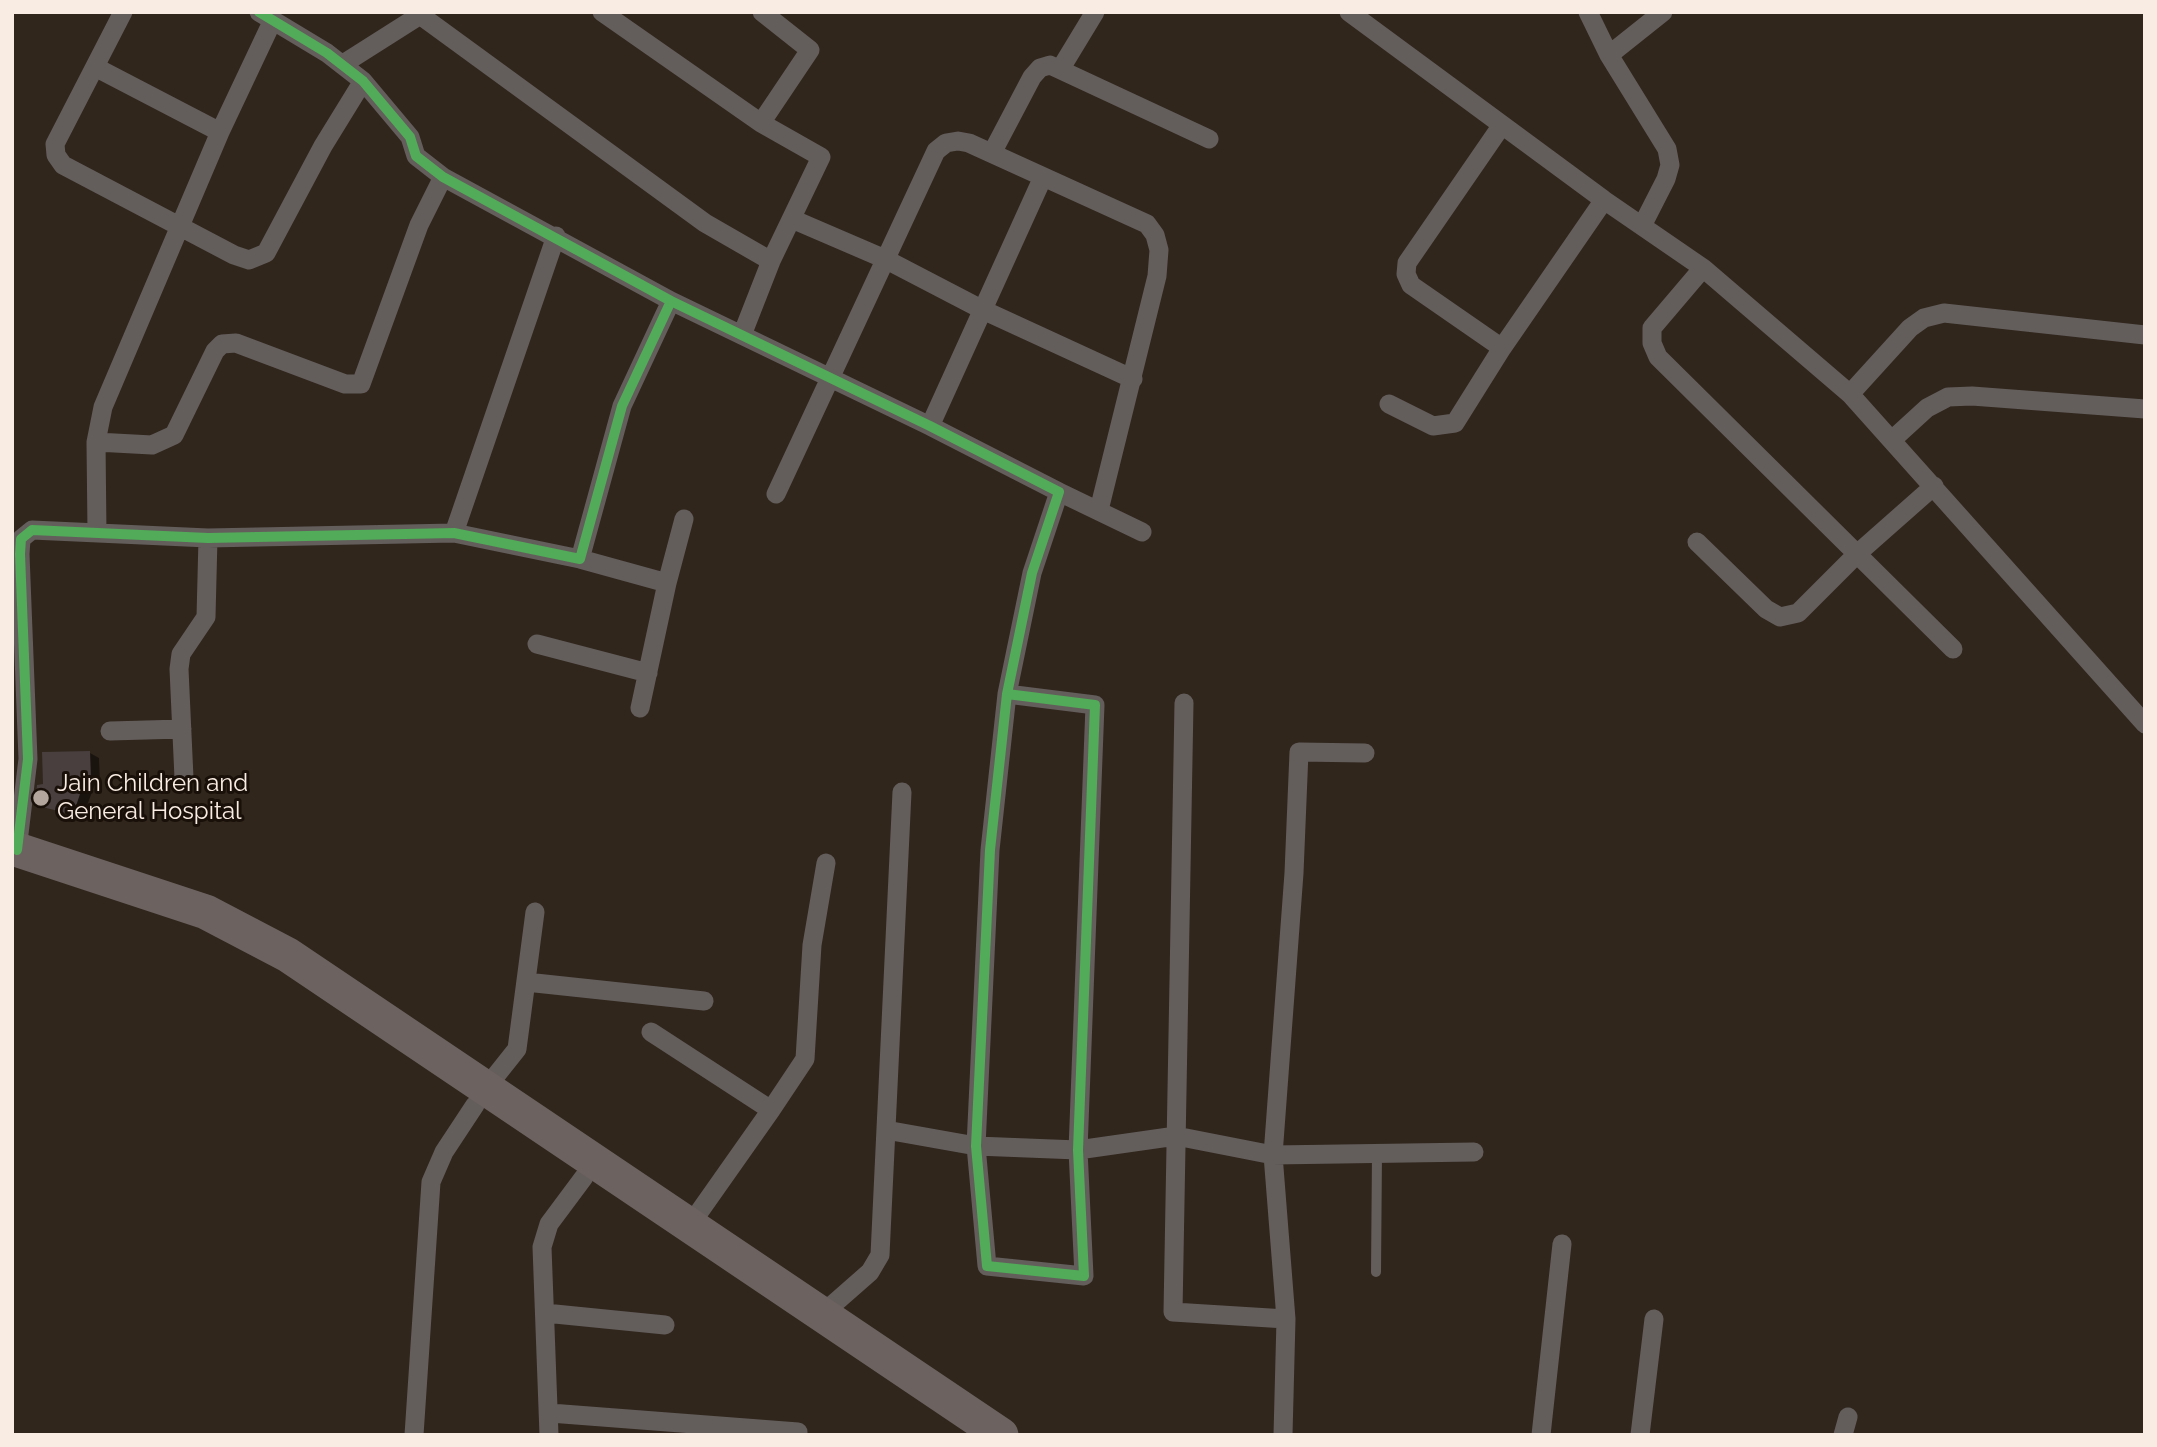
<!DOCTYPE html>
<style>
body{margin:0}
#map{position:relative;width:2157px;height:1447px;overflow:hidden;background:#30261c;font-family:Raleway,sans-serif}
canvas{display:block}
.frame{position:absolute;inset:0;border:14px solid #f9ece2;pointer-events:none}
</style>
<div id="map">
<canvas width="2157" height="1447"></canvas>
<div class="frame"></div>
</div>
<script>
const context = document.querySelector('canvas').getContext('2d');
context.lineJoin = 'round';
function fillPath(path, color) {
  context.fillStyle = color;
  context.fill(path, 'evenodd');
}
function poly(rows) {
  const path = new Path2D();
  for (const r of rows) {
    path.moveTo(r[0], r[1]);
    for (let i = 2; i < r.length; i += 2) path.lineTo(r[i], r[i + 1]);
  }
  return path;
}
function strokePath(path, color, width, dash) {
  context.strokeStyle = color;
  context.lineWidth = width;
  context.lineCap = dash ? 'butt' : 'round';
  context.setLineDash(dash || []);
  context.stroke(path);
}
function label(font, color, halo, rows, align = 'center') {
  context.font = font + ' Raleway,sans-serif';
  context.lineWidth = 6;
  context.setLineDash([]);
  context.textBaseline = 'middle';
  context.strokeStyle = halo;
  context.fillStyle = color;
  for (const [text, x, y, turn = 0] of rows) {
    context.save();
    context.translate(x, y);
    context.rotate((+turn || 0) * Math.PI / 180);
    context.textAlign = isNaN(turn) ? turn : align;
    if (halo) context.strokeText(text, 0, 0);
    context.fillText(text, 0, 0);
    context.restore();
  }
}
fillPath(poly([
 [90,753,99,758,100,784,95,784,82,819,37,804,45,786]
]), '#0007');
fillPath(poly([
 [90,751,91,779,85,779,73,815,35,805,37,785,43,784,42,752]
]), '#483f3e');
strokePath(poly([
 [1376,1272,1377,1153]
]), '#635d5c', 10);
strokePath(poly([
 [123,12,55,144,56,155,63,165,234,255,249,260,266,253,323,146,363,81],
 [602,12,761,123,810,50,762,12],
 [1349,12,1604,200,1703,268,1850,394,2145,724],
 [1588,12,1609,55,1667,149,1670,165,1666,179,1642,226],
 [420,15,705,223,771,261,821,157,761,123],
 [1609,55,1663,12],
 [343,64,425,12],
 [95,67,220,132],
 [1061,68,1095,12],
 [1502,125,1407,263,1406,274,1411,285,1502,348],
 [992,153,1032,77,1040,68,1050,65,1209,139],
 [792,219,885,259,983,310,1133,379],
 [1703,268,1652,328,1652,343,1658,357,1953,649],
 [671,301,930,426,1059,492,1032,573,1007,694,990,850,976,1146,987,1266,1084,1276,1078,1150,1095,705,1007,694],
 [742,335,771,261],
 [1850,394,1910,328,1924,318,1944,313,2145,335],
 [1389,404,1433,426,1455,423,1502,348,1604,200],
 [930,426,1043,177],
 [1892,440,1927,408,1948,397,1972,396,2145,409],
 [96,442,152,445,174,435,215,351,222,344,236,343,345,384,361,384,419,225,443,177],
 [1059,492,1142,532],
 [776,494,936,151,946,143,958,141,969,143,1147,224,1155,235,1159,250,1157,276,1099,510],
 [97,533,96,442,103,407,220,132,272,22],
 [454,533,556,236],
 [1697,542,1766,609,1780,617,1798,613,1857,554,1934,486],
 [580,559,667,583],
 [537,644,648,673],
 [1184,703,1173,1312,1286,1319],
 [640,708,667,583,684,519],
 [110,731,182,729],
 [184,778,179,669,181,654,206,617,208,538],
 [17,850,28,759,20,554,21,539,32,530,208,538,454,533,580,559,622,406,671,301,443,177,416,156,410,137,363,81,327,53,259,12],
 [526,982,704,1001],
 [651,1032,771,1110,690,1225],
 [486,1088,517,1049,535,912],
 [771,1110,805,1059,812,945,826,863],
 [886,1130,976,1146,1078,1150,1176,1136,1273,1155,1474,1152],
 [545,1313,665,1325],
 [821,1315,870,1272,880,1255,902,792],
 [550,1413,798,1432],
 [414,1435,431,1182,444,1152,475,1105],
 [549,1435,542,1247,549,1224,584,1177],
 [1283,1435,1286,1319,1273,1155,1294,873,1299,752,1365,753],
 [1541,1435,1562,1244],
 [1640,1435,1654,1319],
 [1843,1435,1848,1417]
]), '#635d5c', 19);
strokePath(poly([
 [12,848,206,912,288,955,1001,1435]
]), '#6c6260', 35);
strokePath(poly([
 [671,301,930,426,1059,492,1032,573,1007,694,990,850,976,1146,987,1266,1084,1276,1078,1150,1095,705,1007,694],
 [17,850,28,759,20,554,21,539,32,530,208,538,454,533,580,559,622,406,671,301,443,177,416,156,410,137,363,81,327,53,259,12]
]), '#51ab58', 10);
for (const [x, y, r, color] of [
 [41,798,9,"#b3a79d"]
]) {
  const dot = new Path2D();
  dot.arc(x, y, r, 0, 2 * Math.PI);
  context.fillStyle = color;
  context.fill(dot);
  strokePath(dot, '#191009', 2.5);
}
label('24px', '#f9ece2', '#191009', [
 ["Jain Children and",57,784],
 ["General Hospital",57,812]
], 'left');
</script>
